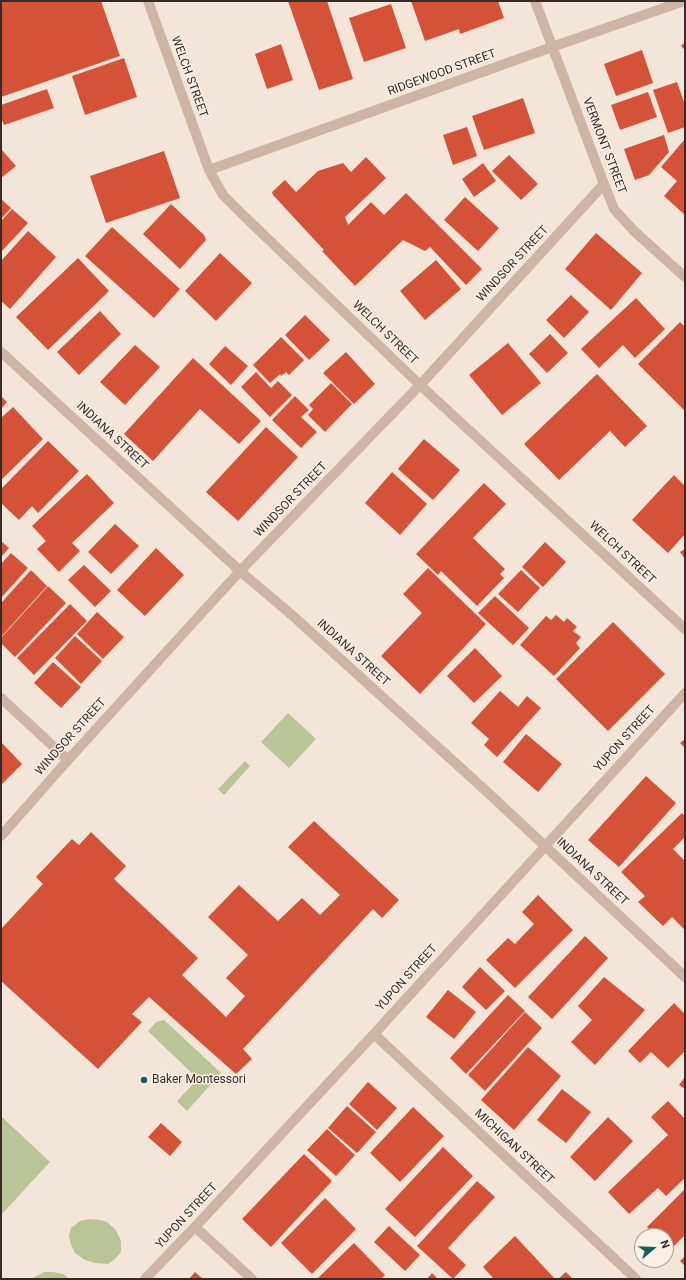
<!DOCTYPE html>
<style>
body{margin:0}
#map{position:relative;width:686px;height:1280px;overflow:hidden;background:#f4e5d9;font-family:Roboto,sans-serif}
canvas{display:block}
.frame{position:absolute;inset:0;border:2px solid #382a26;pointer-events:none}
.north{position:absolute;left:634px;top:1228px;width:40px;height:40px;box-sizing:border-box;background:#fbf0e6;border:1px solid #ada199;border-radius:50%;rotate:71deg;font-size:11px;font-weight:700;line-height:16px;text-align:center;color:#382a26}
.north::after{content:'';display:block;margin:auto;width:14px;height:18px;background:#175e5d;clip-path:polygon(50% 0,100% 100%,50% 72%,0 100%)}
</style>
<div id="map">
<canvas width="686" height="1280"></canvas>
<div class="frame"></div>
<div class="north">N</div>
</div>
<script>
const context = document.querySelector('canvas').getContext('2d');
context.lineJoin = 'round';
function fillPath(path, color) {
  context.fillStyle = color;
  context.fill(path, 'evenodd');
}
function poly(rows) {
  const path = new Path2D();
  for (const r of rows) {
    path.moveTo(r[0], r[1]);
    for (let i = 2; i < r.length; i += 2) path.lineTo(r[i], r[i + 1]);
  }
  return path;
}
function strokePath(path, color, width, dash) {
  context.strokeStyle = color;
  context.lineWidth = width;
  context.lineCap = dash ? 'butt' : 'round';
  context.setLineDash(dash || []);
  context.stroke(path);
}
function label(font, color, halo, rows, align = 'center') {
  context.font = font + ' Roboto,sans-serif';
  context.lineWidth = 3;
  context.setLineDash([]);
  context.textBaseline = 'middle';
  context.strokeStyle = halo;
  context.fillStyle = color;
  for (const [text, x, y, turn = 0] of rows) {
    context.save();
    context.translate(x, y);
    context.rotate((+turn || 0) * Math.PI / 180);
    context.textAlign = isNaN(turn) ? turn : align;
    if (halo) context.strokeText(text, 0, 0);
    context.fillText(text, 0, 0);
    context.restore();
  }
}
fillPath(poly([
 [288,713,316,739,289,768,261,742],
 [245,761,250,766,224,795,218,789],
 [164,1020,221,1073,187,1111,177,1101,198,1079,148,1031,156,1022],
 [1,1116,50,1162,1,1215],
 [90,1219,100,1220,107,1222,115,1229,121,1241,121,1252,115,1259,108,1264,95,1263,85,1260,75,1253,71,1245,69,1236,71,1228,80,1221],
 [44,1272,53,1272,63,1274,69,1279,31,1279]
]), '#b9c597');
fillPath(poly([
 [1,1,101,1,120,56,1,97],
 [288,1,327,1,353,79,319,90],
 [411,1,498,1,504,18,460,34,459,29,425,41],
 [391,4,406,48,364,62,349,18],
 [685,42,685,50,681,46],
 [281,44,293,80,267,89,255,54],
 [642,50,653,83,616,96,604,64],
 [124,58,137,97,85,115,72,76],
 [677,82,685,105,685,127,668,133,653,90],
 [47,89,54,108,4,125,1,118,1,105],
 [648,92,657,117,620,130,611,105],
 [523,98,535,133,484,150,472,116],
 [467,127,477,156,453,165,443,135],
 [664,135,669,152,649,175,635,180,624,149],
 [685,139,685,215,664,196,677,181,661,167],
 [1,149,16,166,1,178],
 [164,151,180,198,106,223,90,176],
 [509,155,538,184,521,200,492,171],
 [366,157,386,178,345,217,348,225,371,202,384,215,406,193,482,269,466,285,430,247,425,251,403,240,355,286,322,251,324,250,273,195,272,192,285,180,296,192,318,171,343,163,351,172],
 [483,163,496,181,474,197,462,179],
 [465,197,499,228,478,251,444,220],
 [1,199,11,208,1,219],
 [171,204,204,235,206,240,180,269,143,234],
 [12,209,28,223,1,252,1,221],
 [112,227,180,289,154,318,85,256],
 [28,231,56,257,10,309,1,301,1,261],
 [596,233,642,273,611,310,565,269],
 [220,253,252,283,216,321,185,291],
 [78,258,109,291,48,350,16,317],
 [436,260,461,289,425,320,400,291],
 [571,295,589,312,564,338,546,320],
 [636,298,665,329,635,358,623,345,599,368,581,349],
 [100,311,121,334,79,375,57,352],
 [305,315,330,340,309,360,285,335],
 [680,322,685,327,685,411,638,364],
 [550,334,568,353,547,373,529,354],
 [281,337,304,360,289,375,286,372,281,376,280,374,270,383,253,365],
 [508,343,541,383,502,415,469,375],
 [135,345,160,367,125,405,100,382],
 [225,346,248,366,231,385,209,364],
 [346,352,375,384,354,404,323,373],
 [193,358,261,421,239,444,200,409,153,461,124,434],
 [256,372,271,388,278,381,292,395,270,417,241,387],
 [597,374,647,426,625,447,610,431,559,480,524,444],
 [331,383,352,404,325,432,308,415,313,409,309,405],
 [1,396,7,402,1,409],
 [295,396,309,410,301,417,317,432,301,448,272,420],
 [13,407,43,439,1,480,1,418],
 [266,427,298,457,238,521,206,492],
 [424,439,460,470,433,500,398,469],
 [48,441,79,471,38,513,32,506,19,520,1,503,1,489],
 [392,472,427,504,400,535,365,503],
 [87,474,114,503,72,543,80,551,59,572,37,549,46,541,32,526],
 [674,475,685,486,685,534,668,553,632,520],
 [484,483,506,504,473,538,505,569,500,574,504,578,477,606,441,571,438,575,416,554],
 [115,524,139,546,111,574,88,552],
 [1,541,9,548,1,557],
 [545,542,566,562,543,587,522,567],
 [156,548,184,575,145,616,117,590],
 [685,549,685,559,680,552],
 [11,553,28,568,1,598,1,564],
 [84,565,111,591,95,607,68,580],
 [428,568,486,624,420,694,381,656,422,613,403,594],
 [31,570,47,586,1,637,1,603],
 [521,570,540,588,518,612,498,594],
 [48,586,66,603,15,657,1,643,1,638],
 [495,596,529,628,513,645,478,613],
 [70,604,87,621,34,675,17,658],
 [97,612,124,637,103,659,77,634],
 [556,615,564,622,567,618,577,627,573,631,581,637,576,643,580,648,554,676,520,645,546,616,551,620],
 [613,622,665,674,608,731,556,679],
 [75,636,102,661,81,684,55,658],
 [475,648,502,676,474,703,447,676],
 [53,662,81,687,61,708,34,683],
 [500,691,518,707,527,696,541,708,497,757,484,745,489,739,471,723],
 [526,734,562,764,538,792,503,762],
 [685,739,685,748,680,743],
 [1,742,22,764,1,785],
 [646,776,676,803,619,867,588,840],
 [682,813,685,816,685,837,673,849,685,861,685,930,672,917,663,926,638,902,645,896,621,872],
 [314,821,399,900,382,918,373,909,243,1049,252,1059,236,1074,149,997,132,1014,142,1022,98,1069,1,981,1,929,43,884,36,877,72,839,79,845,91,832,126,866,114,879,198,958,182,975,226,1017,245,996,226,978,248,955,208,917,239,885,278,921,302,898,320,915,340,895,288,847],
 [538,895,573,930,515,988,486,960,508,938,515,944,534,924,522,912],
 [585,936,608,958,552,1019,528,997],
 [480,967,505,991,486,1010,462,987],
 [604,977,645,1010,595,1065,571,1042,592,1020,578,1006],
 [448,990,476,1012,454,1039,426,1017],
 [508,995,525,1011,466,1074,450,1058],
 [674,1003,685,1014,685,1051,668,1068,651,1052,640,1063,628,1051],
 [525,1012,542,1028,485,1091,468,1075],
 [528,1047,561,1076,514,1130,481,1100],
 [685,1077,685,1089,679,1085],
 [368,1082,397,1108,377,1130,349,1104],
 [562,1089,591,1112,566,1143,537,1120],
 [668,1101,685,1119,685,1178,666,1196,658,1188,629,1214,608,1192,668,1135,651,1117],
 [347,1106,376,1132,357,1153,328,1128],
 [413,1107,444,1136,400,1182,370,1153],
 [608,1117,633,1141,595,1181,570,1157],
 [161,1123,182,1142,170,1156,148,1137],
 [327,1129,355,1155,336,1176,307,1150],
 [443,1147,473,1176,415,1237,385,1209],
 [304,1154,332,1181,271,1247,242,1219],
 [477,1181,495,1197,448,1248,466,1265,453,1279,417,1246],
 [685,1189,685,1235,670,1250,666,1246,666,1236,656,1236,647,1227],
 [325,1198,356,1229,312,1274,281,1243],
 [389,1226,420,1255,405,1271,374,1242],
 [515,1236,555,1279,494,1279,483,1267],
 [354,1243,385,1275,381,1279,317,1279],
 [685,1256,685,1266,680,1261],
 [195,1272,203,1279,189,1279],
 [566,1272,573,1279,558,1279],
 [432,1273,438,1279,427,1279]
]), '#d35238');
strokePath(poly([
 [148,1,209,170,223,195,242,214,420,385,685,629],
 [535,1,604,184,614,209,634,231,685,277],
 [209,170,552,47,684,1],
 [1,352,240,571,293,616,484,789,685,977],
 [1,698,68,760],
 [1,836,68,760,240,571,420,385,604,184],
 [374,1034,636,1279],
 [195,1227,252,1279],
 [145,1279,195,1227,374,1034,685,693]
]), '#cdb4a4', 10);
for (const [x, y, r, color] of [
 [144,1080,4,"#175e5d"]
]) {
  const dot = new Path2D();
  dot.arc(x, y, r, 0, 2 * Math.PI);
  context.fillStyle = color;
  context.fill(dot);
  strokePath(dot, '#fbf0e6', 1.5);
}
label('12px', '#382a26', '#fbf0e6', [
 ["RIDGEWOOD STREET",442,73,-20],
 ["WELCH STREET",189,77,70],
 ["VERMONT STREET",604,146,69],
 ["WINDSOR STREET",513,264,-47],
 ["WELCH STREET",385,333,44],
 ["INDIANA STREET",112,436,43],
 ["WINDSOR STREET",291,500,-46],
 ["WELCH STREET",622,553,43],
 ["INDIANA STREET",353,653,42],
 ["WINDSOR STREET",71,737,-48],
 ["YUPON STREET",625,739,-48],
 ["INDIANA STREET",592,872,43],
 ["YUPON STREET",407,978,-48],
 ["MICHIGAN STREET",514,1147,43],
 ["YUPON STREET",187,1216,-47]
]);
label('12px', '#382a26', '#fbf0e6', [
 ["Baker Montessori",152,1080]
], 'left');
</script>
